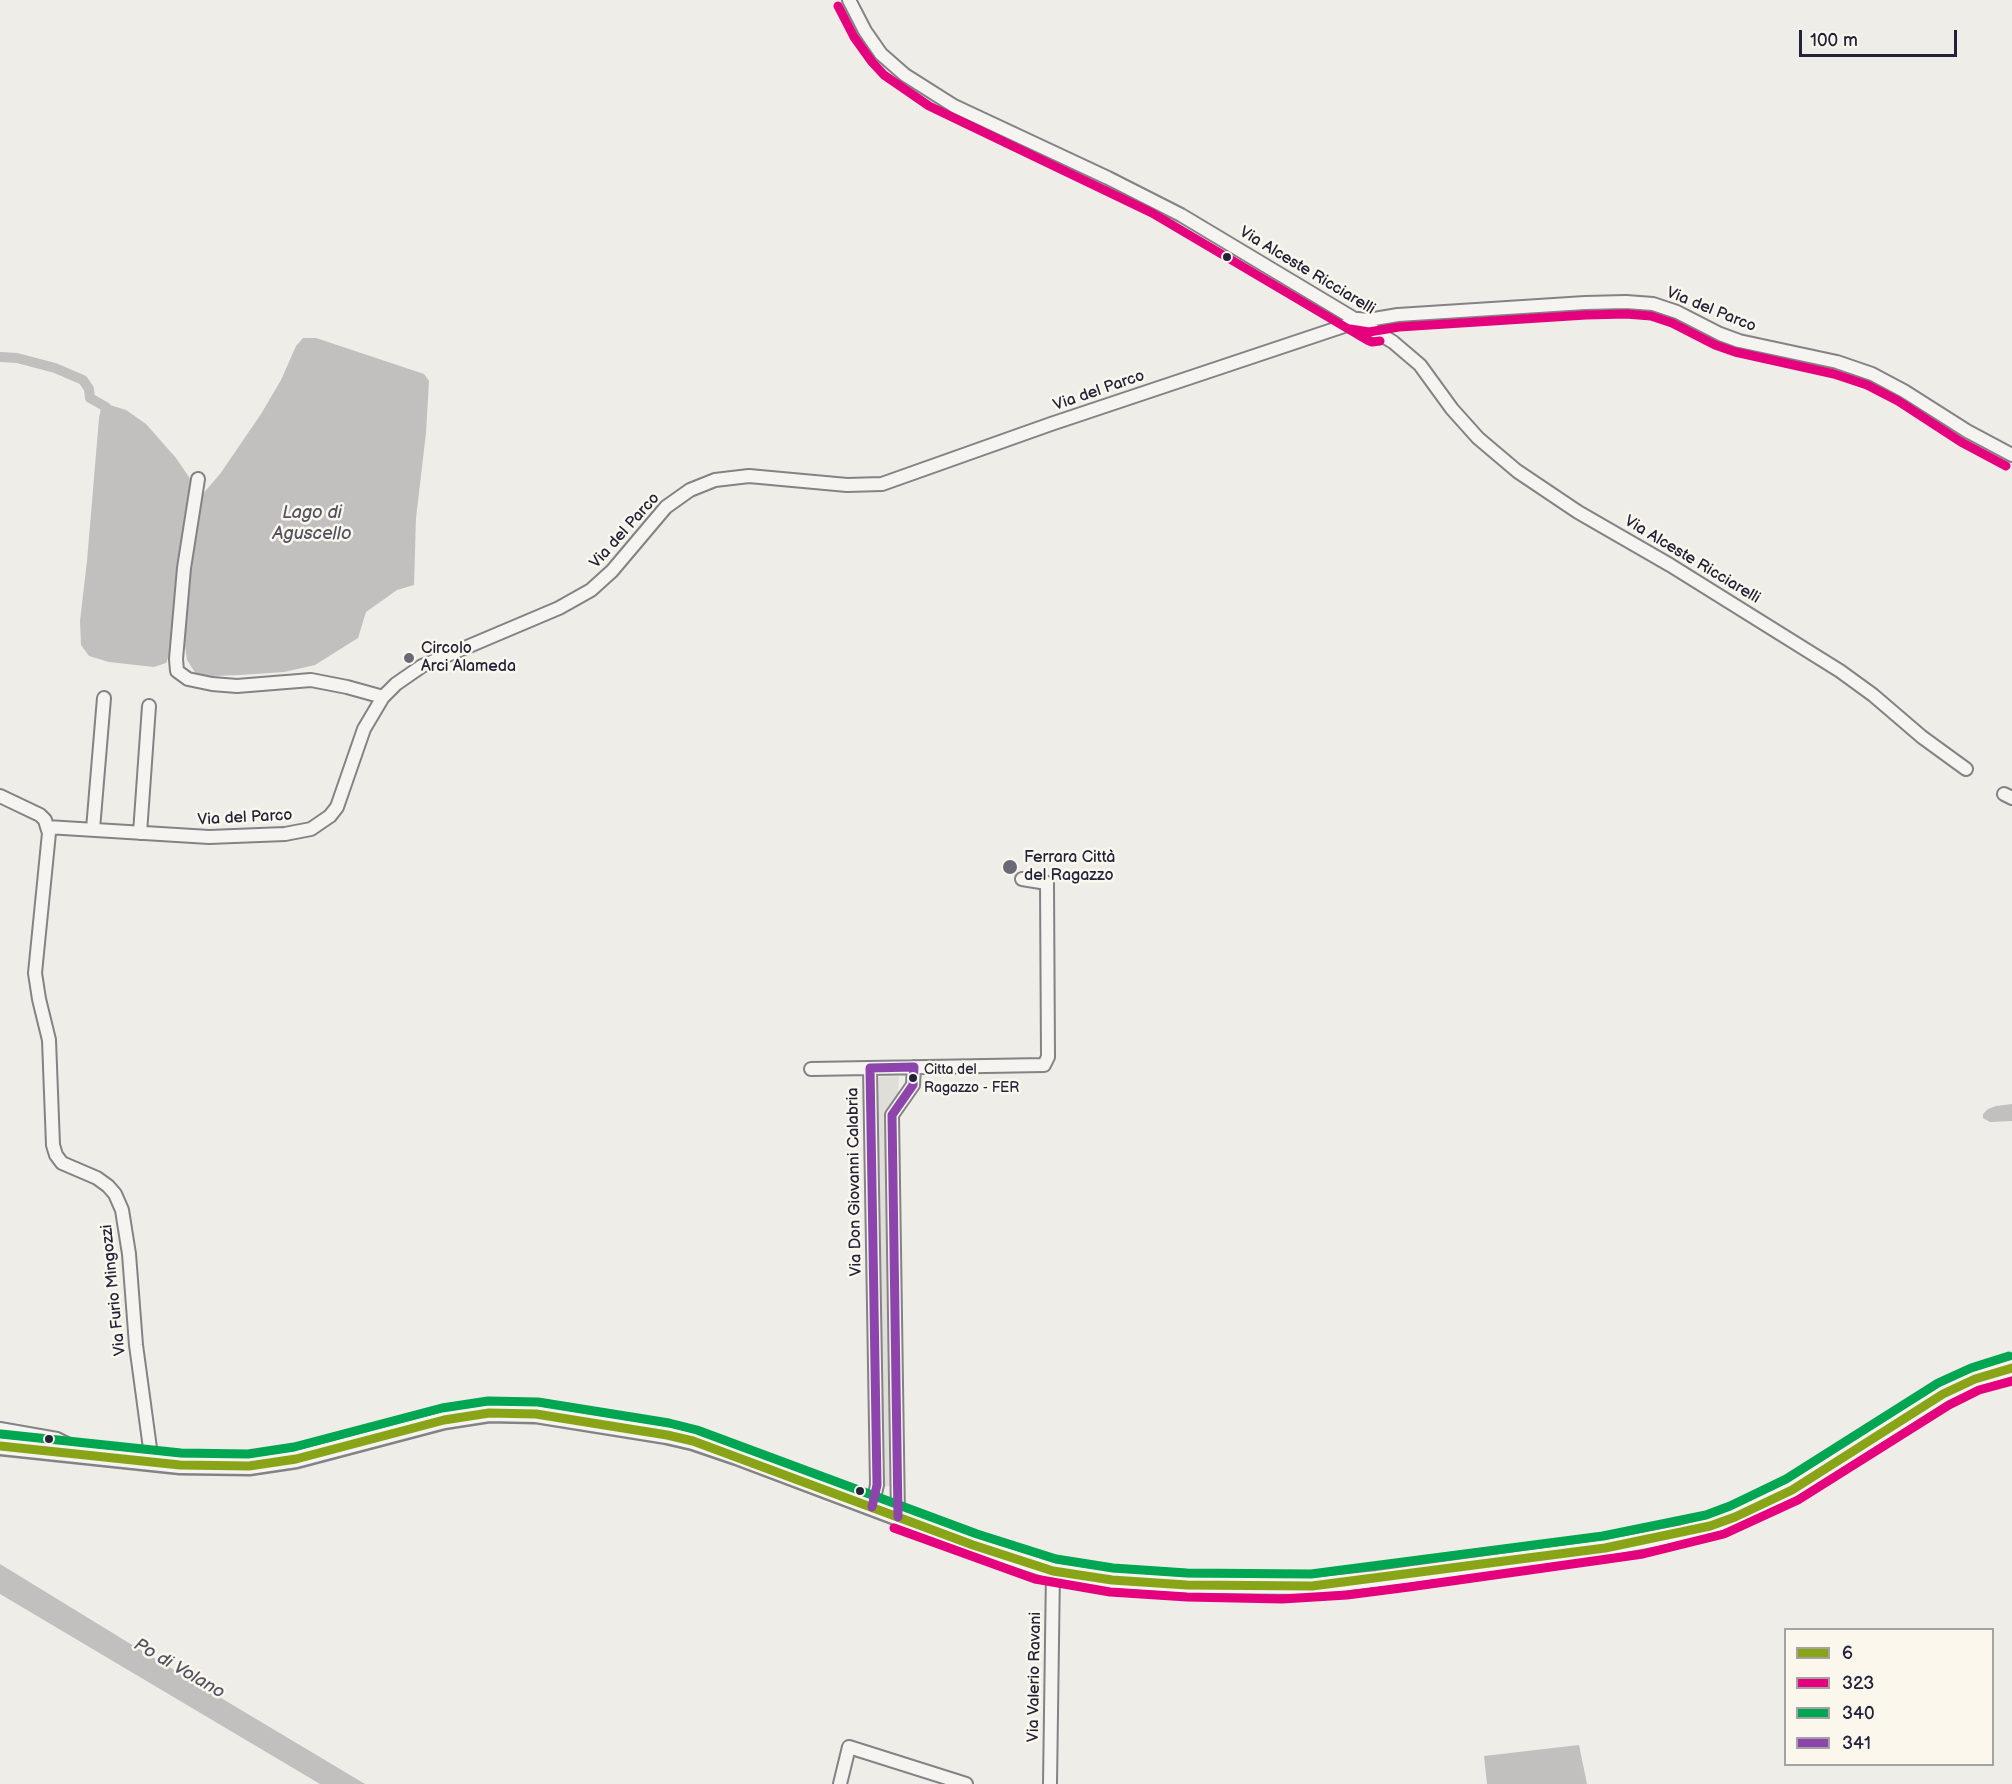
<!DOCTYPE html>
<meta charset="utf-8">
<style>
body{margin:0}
#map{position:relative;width:2012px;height:1784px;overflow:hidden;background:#efede8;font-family:"Balsamiq Sans",sans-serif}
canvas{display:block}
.legend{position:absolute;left:1784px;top:1628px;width:210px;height:138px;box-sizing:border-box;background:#fbf7ec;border:2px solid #a4a2a5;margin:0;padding:8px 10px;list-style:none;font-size:18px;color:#22223b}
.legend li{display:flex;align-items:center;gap:12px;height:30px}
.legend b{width:30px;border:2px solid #a4a2a5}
.scale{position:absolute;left:1799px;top:30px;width:158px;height:27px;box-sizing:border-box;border:3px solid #22223b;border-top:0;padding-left:8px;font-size:18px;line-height:21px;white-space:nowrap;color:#22223b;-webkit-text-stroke:4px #fbf7ec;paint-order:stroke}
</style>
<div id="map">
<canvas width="2012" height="1784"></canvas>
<ul class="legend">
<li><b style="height:8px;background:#8aa418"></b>6</li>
<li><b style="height:8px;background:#e5007d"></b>323</li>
<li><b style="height:8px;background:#00a651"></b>340</li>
<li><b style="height:8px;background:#8e44ad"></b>341</li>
</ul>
<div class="scale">100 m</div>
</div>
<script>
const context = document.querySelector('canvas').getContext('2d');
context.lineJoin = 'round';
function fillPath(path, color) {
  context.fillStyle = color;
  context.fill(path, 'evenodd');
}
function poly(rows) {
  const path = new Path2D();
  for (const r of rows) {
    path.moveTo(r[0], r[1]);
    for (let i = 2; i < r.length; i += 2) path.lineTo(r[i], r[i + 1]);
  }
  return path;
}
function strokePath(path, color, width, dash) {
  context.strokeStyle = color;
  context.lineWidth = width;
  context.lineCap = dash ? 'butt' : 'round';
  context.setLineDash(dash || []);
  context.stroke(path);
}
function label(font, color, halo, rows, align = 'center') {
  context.font = font + ' "Balsamiq Sans",sans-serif';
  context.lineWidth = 5;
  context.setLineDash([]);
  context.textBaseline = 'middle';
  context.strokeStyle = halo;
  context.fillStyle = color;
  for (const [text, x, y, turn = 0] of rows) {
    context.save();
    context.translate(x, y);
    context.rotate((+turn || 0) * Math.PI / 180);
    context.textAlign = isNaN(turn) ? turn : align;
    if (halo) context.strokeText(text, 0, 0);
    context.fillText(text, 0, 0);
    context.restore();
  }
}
fillPath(poly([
 [899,1076,898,1094,890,1111,893,1486,884,1486,878,1098,879,1077]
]), '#e0ded9');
fillPath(poly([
 [303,338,316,338,424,374,429,381,426,433,416,518,414,585,397,590,366,612,358,638,315,665,284,672,240,675,211,676,196,674,187,660,183,631,201,496,220,474,261,414,281,380,296,346],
 [110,405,126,410,146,424,176,458,191,480,192,487,171,650,166,663,154,667,109,662,89,656,81,645,80,621,87,561,99,418,101,408],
 [2012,1104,2012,1121,1990,1122,1983,1118,1983,1114,1988,1109,1996,1106],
 [0,1564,129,1643,365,1784,320,1784,0,1594],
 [1579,1745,1587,1784,1487,1784,1484,1756]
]), '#c2bfbf');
strokePath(poly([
 [0,357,17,358,55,368,83,380,89,389,90,398,106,407]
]), '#c2bfbf', 10);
const street = poly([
 [849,0,865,31,881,54,905,75,954,106,1108,178,1181,215,1393,342,1420,365,1452,409,1478,438,1517,471,1578,512,1670,565,1840,671,1873,695,1922,737,1966,769],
 [1358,319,1368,320,1398,315,1585,303,1626,302,1653,304,1677,312,1720,334,1739,341,1837,362,1872,374,1904,391,1967,431,2012,455],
 [198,479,184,568,176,659,177,671,188,679,212,684,237,686,311,680,347,687,383,697],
 [2004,794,2012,798],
 [0,796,40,815,45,820,47,827,49,833,35,973,39,999,49,1040,53,1145,56,1155,62,1163,97,1178,108,1186,115,1194,122,1210,129,1254,136,1345,152,1463],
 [47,827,209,837,285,834,311,829,330,816,337,807,364,729,383,697,396,684,422,666,559,608,591,590,612,571,666,507,690,490,715,480,749,476,847,485,882,484,1051,424,1359,321],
 [93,829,104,698],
 [140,833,149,706],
 [870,1068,877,1485,872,1507],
 [811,1069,1044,1065,1048,1057,1047,883,1022,879],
 [0,1429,57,1439,69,1445,77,1454],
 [898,1517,892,1115,913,1085,914,1067],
 [840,1784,849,1747,966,1784],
 [1050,1784,1053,1571]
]);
const secondary = poly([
 [0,1446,180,1465,249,1466,296,1459,444,1420,489,1413,536,1414,667,1435,693,1441,737,1456,973,1545,1053,1571,1112,1580,1187,1585,1312,1586,1377,1579,1605,1548,1683,1533,1710,1526,1735,1517,1792,1490,1943,1394,1975,1379,2012,1368]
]);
strokePath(street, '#838284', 16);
strokePath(secondary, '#838284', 21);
strokePath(street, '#f5f4f0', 12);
strokePath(secondary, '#f5f4f0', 16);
strokePath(poly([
 [0,1446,180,1465,249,1466,296,1459,444,1420,489,1413,536,1414,667,1435,693,1441,973,1545,1053,1571,1112,1580,1187,1585,1312,1586,1605,1548,1710,1526,1735,1517,1792,1490,1943,1394,1975,1379,2012,1368]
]), '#8aa418', 9);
strokePath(poly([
 [838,6,854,37,872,62,884,75,929,106,1152,213,1367,340,1372,342,1380,341],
 [1350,329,1369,332,1399,327,1586,315,1626,314,1651,316,1672,323,1715,345,1735,352,1834,374,1867,385,1898,401,1961,442,2006,466],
 [894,1528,1035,1579,1110,1592,1187,1597,1282,1599,1347,1595,1409,1587,1643,1554,1724,1534,1798,1500,1949,1405,1979,1390,2012,1381]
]), '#e5007d', 9);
strokePath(poly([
 [1,1434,181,1453,248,1454,294,1447,442,1408,488,1401,538,1402,669,1423,697,1430,977,1534,1056,1559,1113,1568,1187,1573,1311,1574,1603,1536,1706,1515,1730,1506,1786,1479,1938,1383,1971,1368,2009,1356]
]), '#00a651', 9);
strokePath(poly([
 [872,1507,877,1485,870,1068,914,1067,913,1085,892,1115,898,1517]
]), '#8e44ad', 9);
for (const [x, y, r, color] of [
 [1227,257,5,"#22223b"],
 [409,658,6,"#6a6978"],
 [1010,867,8,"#6a6978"],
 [913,1078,5,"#22223b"],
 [49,1439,5,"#22223b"],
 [860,1491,5,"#22223b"]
]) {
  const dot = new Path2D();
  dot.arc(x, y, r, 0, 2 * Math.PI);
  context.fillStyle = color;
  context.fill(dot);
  strokePath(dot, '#fbf7ec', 2);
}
label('14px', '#22223b', '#fbf7ec', [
 ["Citta del",924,1070],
 ["Ragazzo - FER",924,1088]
], 'left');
label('16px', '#22223b', '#fbf7ec', [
 ["Via Alceste Ricciarelli",1307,271,31],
 ["Via del Parco",1711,310,22],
 ["Via del Parco",1099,391,-19],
 ["Via del Parco",625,531,-48],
 ["Via Alceste Ricciarelli",1692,560,31],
 ["Via del Parco",245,818,-3],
 ["Via Don Giovanni Calabria",855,1182,-91],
 ["Via Furio Mingozzi",114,1290,-96],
 ["Via Valerio Ravani",1035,1677,-89]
]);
label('16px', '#22223b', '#fbf7ec', [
 ["Circolo",421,649],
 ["Arci Alameda",421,667],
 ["Ferrara Città",1024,858],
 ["del Ragazzo",1024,876]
], 'left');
label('italic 18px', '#535263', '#fbf7ec', [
 ["Lago di",312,513],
 ["Aguscello",312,534],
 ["Po di Volano",179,1669,30]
]);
</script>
